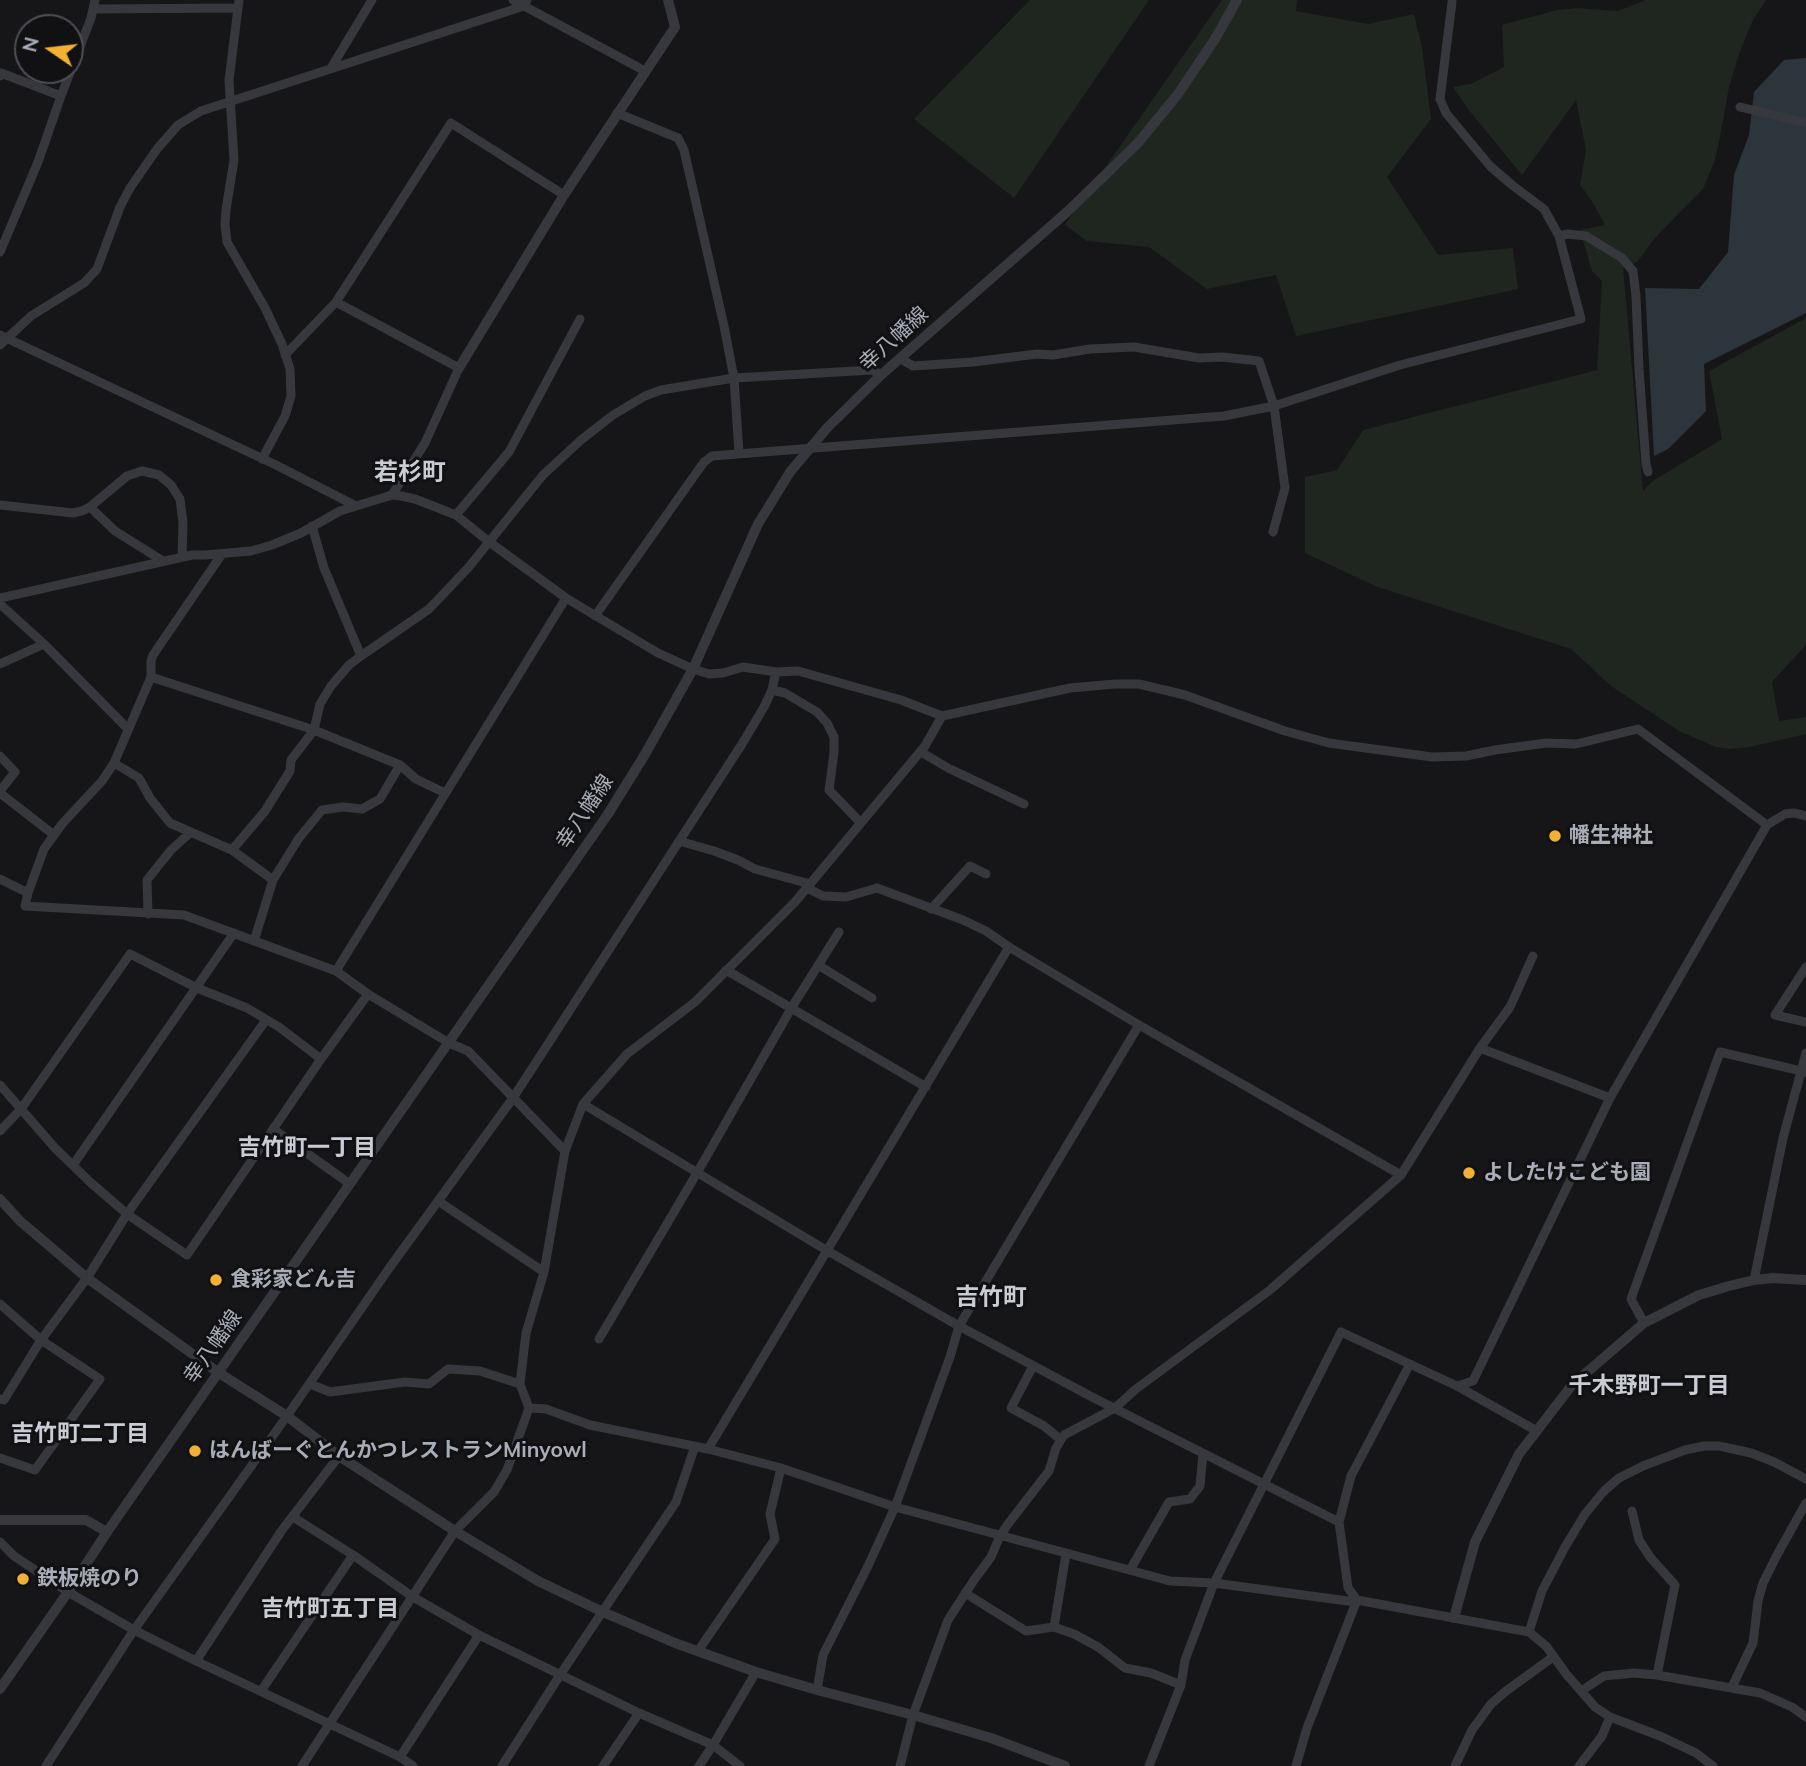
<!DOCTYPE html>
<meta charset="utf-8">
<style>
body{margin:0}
#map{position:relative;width:1806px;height:1766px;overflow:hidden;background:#161618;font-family:Mulish,sans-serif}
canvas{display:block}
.north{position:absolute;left:14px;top:14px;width:70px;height:70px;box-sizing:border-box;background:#111113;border:2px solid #4d4f55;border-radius:50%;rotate:284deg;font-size:19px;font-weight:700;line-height:28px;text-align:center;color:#a8adb8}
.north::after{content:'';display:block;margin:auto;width:24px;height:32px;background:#f2b134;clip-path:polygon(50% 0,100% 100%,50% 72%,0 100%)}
</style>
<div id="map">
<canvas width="1806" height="1766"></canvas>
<div class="north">N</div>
</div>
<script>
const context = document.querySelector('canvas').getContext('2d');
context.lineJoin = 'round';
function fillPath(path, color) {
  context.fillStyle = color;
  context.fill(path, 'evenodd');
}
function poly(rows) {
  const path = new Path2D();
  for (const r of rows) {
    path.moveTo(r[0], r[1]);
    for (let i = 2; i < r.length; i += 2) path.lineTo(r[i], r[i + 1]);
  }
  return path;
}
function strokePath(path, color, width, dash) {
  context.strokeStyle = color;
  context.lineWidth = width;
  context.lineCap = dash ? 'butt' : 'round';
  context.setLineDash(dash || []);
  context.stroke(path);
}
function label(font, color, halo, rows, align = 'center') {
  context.font = font + ' Mulish,"Noto Sans JP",sans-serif';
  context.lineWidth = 6;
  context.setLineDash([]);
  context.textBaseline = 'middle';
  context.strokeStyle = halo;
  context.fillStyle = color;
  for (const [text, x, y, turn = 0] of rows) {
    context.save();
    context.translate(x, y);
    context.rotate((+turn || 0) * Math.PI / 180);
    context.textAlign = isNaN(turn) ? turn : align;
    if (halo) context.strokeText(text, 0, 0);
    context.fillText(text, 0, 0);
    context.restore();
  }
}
fillPath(poly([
 [1030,0,1149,0,1014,198,914,119],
 [1222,0,1297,0,1296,11,1368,24,1414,14,1422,47,1431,119,1387,177,1438,255,1513,248,1518,289,1296,336,1276,275,1207,289,1149,247,1087,241,1065,225],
 [1646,0,1766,0,1752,22,1739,54,1729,87,1719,142,1714,163,1703,189,1655,238,1637,262,1623,268,1643,491,1653,481,1722,439,1709,371,1806,318,1806,645,1772,682,1779,721,1806,717,1806,734,1750,747,1729,749,1716,747,1679,731,1611,686,1571,649,1375,586,1305,553,1305,477,1337,470,1363,430,1597,370,1602,281,1592,271,1580,230,1605,225,1592,201,1580,185,1586,150,1576,100,1522,175,1468,109,1453,87,1471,84,1504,67,1502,25,1557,10,1578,8,1617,11]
]), '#1e261f');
fillPath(poly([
 [1806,58,1806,313,1704,364,1706,411,1668,449,1654,456,1645,288,1699,289,1728,252,1734,175,1749,135,1754,92,1784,60]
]), '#2c353c');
strokePath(poly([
 [239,0,229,80,234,160,226,210,225,224,227,242,265,308,282,344,290,369,291,396,285,416,262,459],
 [513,0,645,71],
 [93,9,237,8],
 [331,68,372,0],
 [0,76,1,73,61,96],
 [1740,107,1806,123],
 [617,113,678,138,684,150,724,326,734,378,739,453],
 [1559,236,1568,234,1586,236,1622,258,1633,271,1636,296,1639,369,1646,464,1648,472],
 [0,252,38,162,61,96,91,18,95,0],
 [336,302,459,368,425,443,392,495],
 [0,335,276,465,356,506],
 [0,345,31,316,84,283,97,269,120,207,130,188,157,149,178,125,201,111,524,6,527,0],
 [285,355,336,302,451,123,564,195],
 [901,359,913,366,973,362,1037,354,1053,355,1090,349,1134,347,1199,358,1222,357,1259,361,1274,406,1285,488,1273,532],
 [0,505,73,513,82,511,90,507,127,476,142,471,159,475,171,485,180,499,183,523,182,557],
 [90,507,115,531,163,561],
 [456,515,509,452,580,319],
 [312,526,324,568,361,656],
 [222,554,153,655,151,661,151,677,114,763,102,781,62,824,44,849,28,893,25,906,184,915,336,971,368,994,449,1043,468,1051,565,1151],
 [0,598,192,555,205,555,251,551,272,545,301,533,340,511,392,495,401,496,415,499,456,515,488,541,566,598,658,653,693,669,709,674,723,673,743,667,776,672,798,671,901,700,942,716,1070,688,1115,684,1139,684,1185,695,1285,731,1329,743,1432,757,1466,756,1495,750,1546,743,1576,744,1638,729,1767,825],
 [0,604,44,644,128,729],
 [595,616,704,462,712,456,1224,416,1274,406,1400,365,1581,319,1559,236,1544,209,1512,185,1490,166,1446,113,1440,99,1452,2],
 [0,664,44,644],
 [151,677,314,730,400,765,416,779,445,793],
 [772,690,785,693,817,712,827,723,834,737,834,753,829,790,861,823],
 [921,752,948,768,1024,804],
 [0,756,15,772,0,791],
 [114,763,139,778,150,798,170,823,232,850],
 [0,793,54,835],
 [679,841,714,851,738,860,755,869,810,884],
 [0,879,28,893],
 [273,880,232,850,265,811,290,771,291,760,314,730,320,704,331,686,349,665,361,656,429,609,468,568,543,475,581,440,613,415,645,396,661,390,734,378,872,370,881,375],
 [807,888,823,896,846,897,877,888,963,920,986,931,1009,947,1139,1025,1401,1175],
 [931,909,970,866,986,874],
 [148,914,147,880,171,850,191,832],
 [254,941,273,880,299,838,322,810,343,807,362,809,380,799,400,765],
 [818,965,872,998],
 [1806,967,1775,1015,1806,1022],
 [726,970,926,1087],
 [336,971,566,598],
 [1480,1048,1610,1098],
 [0,1085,55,1148,90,1182,127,1214,187,1255,321,1059],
 [583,1104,826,1250,959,1326,1092,1397,1339,1522],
 [273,1129,350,1184],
 [0,1131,21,1109,130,954,197,988,247,1008,279,1027,321,1059,368,994],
 [73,1165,234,933],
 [438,1201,544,1272],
 [1754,1280,1783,1138,1806,1053],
 [0,1304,41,1340,100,1379,35,1470,0,1458],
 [1644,1323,1631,1299,1720,1052,1806,1072],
 [599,1339,697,1173,792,1007,839,932],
 [1033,1366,1011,1408,1044,1426,1061,1440],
 [310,1384,330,1392,405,1382,429,1384,448,1369,480,1371,520,1384],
 [1457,1386,1537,1431],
 [0,1399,4,1400,41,1340,87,1278,127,1214,266,1020],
 [529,1408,546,1409,590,1425,708,1449,781,1468,895,1507,1170,1581,1214,1583,1348,1601,1357,1600,1529,1632,1546,1646,1567,1675,1595,1707,1610,1717,1660,1736,1696,1753,1713,1766],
 [708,1449,1009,947],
 [1632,1511,1639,1540,1650,1557,1675,1585,1657,1675],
 [293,1517,353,1555,413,1597,479,1635,639,1713,713,1745,740,1766],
 [0,1542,14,1556,68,1592,134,1630,196,1661,400,1757,413,1766],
 [1130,1570,1169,1502,1190,1499,1200,1486,1203,1453],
 [965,1593,1026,1631,1054,1627,1074,1634,1098,1647,1125,1668,1151,1673,1181,1685],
 [1357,1600,1348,1588,1339,1522,1351,1476,1410,1364],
 [1054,1627,1066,1554],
 [1529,1632,1542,1591,1565,1547,1585,1514,1604,1491,1619,1478,1643,1466,1685,1450,1704,1446,1719,1446,1751,1453,1774,1462,1806,1479],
 [698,1651,775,1539,770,1514,781,1468],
 [196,1661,282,1530,339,1456],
 [1732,1687,1753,1643,1758,1601,1763,1583,1777,1555,1806,1503],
 [817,1690,823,1655,868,1566,895,1507,950,1357,959,1326,1139,1025],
 [261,1691,353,1555],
 [1581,1691,1604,1676,1634,1673,1657,1675,1760,1693,1792,1707,1806,1717],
 [400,1757,479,1635],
 [46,1766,134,1630,287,1416,390,1267,513,1098,742,744,764,707,772,690,776,672],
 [302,1766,455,1531,494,1492,507,1470,529,1408,520,1384,526,1333,544,1272,565,1151,583,1104,627,1054,695,1002,795,902,925,746,942,716],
 [502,1766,560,1675,676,1502,695,1446],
 [603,1766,639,1713],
 [699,1766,713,1745,756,1672],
 [900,1766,913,1715,948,1620,974,1580,991,1557,1000,1536,1008,1524,1049,1471,1056,1448,1064,1435,1115,1408,1136,1389,1270,1290,1401,1175,1480,1048,1510,1007,1533,956],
 [1149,1766,1181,1685,1185,1660,1214,1583,1341,1332,1457,1386,1473,1381,1610,1098,1767,825,1785,814,1794,813,1806,816],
 [1296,1766,1307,1728,1357,1600],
 [1455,1766,1472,1730,1491,1704,1506,1691,1553,1657],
 [1579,1766,1602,1736,1610,1717]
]), '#37383d', 9);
strokePath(poly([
 [459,368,564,195,675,27,668,0],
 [0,1199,20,1221,87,1278,219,1373,287,1416,339,1456,455,1531,538,1581,603,1612,675,1643,756,1672,817,1690,913,1715,991,1738,1065,1766],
 [0,1520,86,1520,107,1532],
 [1454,1618,1475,1542,1519,1454,1572,1385,1644,1323,1699,1295,1729,1286,1754,1280,1773,1278,1806,1280],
 [0,1689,68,1592,107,1532,608,814,644,756,693,669,758,524,790,472,827,428,881,375,1067,212,1138,143,1178,94,1215,39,1237,0]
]), '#37383d', 10);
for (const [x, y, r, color] of [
 [1555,836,7,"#f2b134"],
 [1469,1173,7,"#f2b134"],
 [216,1280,7,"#f2b134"],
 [195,1451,7,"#f2b134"],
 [23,1579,7,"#f2b134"]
]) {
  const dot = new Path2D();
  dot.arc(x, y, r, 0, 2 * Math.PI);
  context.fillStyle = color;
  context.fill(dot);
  strokePath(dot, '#111113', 2.5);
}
label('21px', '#a8adb8', '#111113', [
 ["幸八幡線",894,339,-42],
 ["幸八幡線",585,812,-56],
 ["幸八幡線",213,1347,-55]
]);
label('bold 21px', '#a8adb8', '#111113', [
 ["幡生神社",1569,836],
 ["よしたけこども園",1483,1173],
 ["食彩家どん吉",230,1280],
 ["はんばーぐとんかつレストランMinyowl",209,1451],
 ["鉄板焼のり",37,1579]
], 'left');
label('bold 23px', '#c9ccd4', '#111113', [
 ["吉竹町一丁目",307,1148],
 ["千木野町一丁目",1649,1386],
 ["吉竹町二丁目",80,1434],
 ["吉竹町五丁目",330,1609]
]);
label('bold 24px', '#c9ccd4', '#111113', [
 ["若杉町",410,473],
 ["吉竹町",991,1298]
]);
</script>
